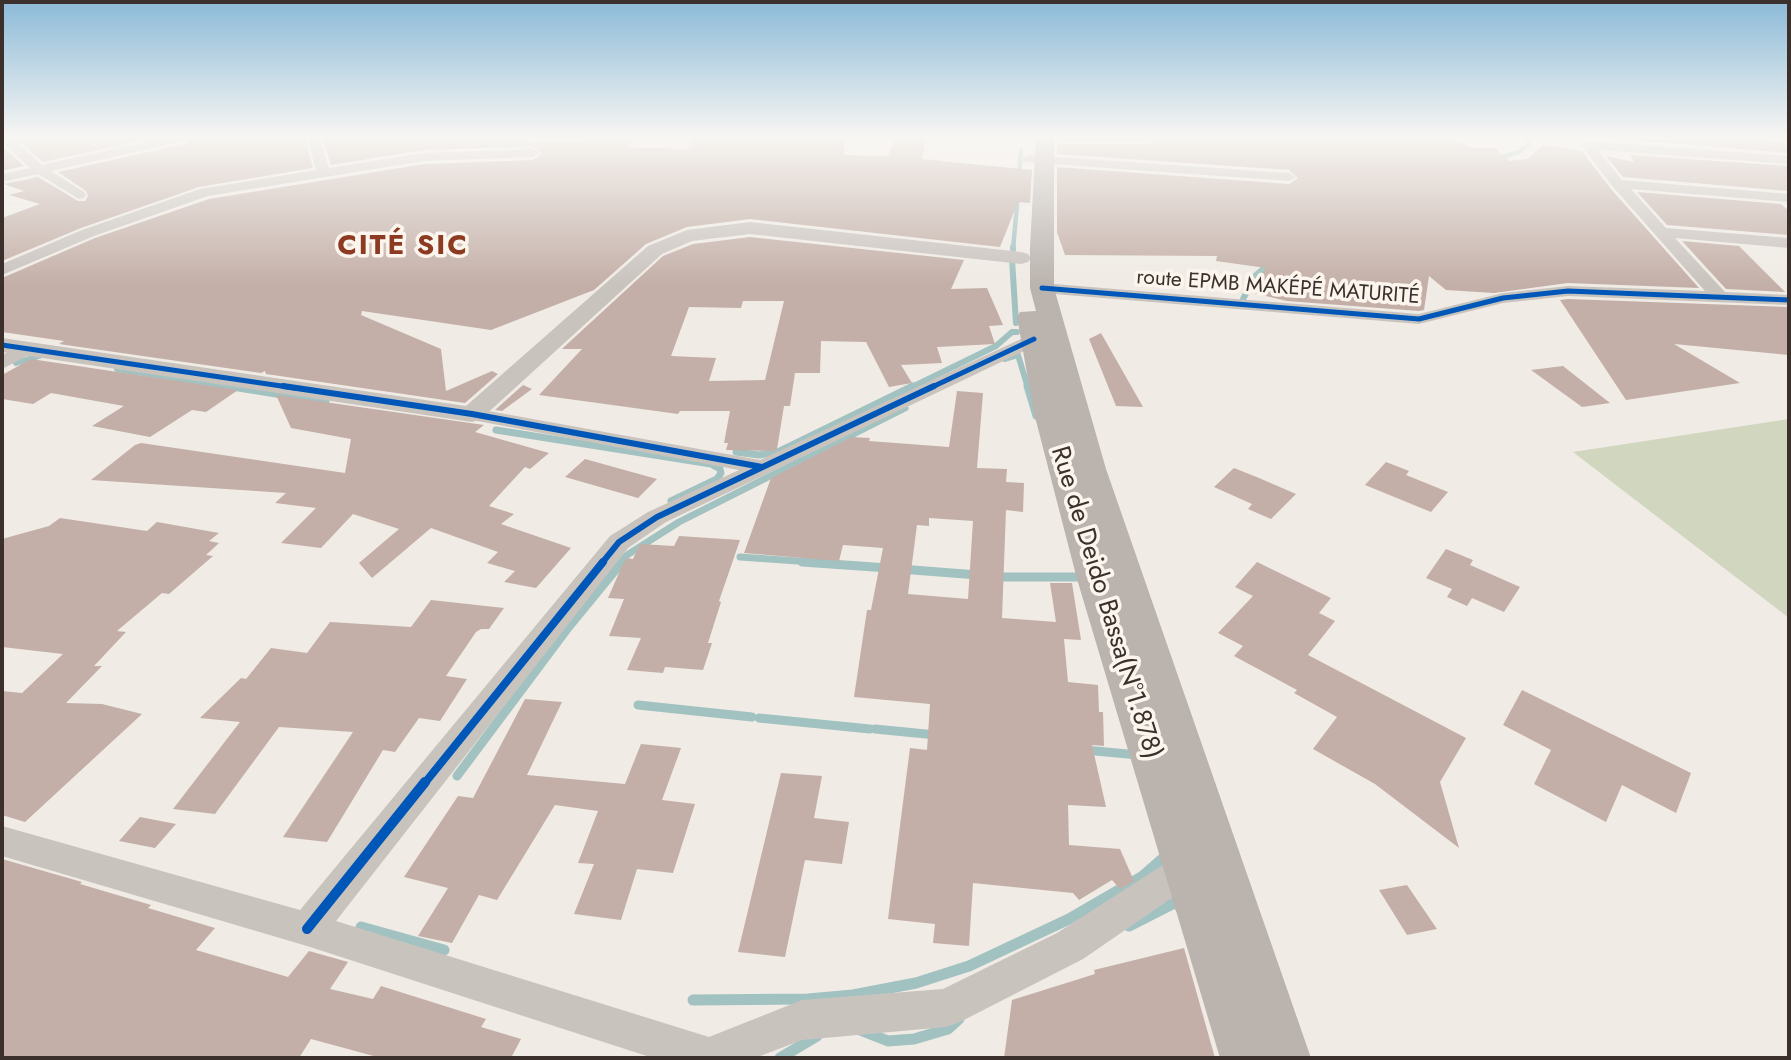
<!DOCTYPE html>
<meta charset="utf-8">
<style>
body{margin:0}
#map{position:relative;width:1791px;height:1060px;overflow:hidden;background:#f0ebe5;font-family:Jost,sans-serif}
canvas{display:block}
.frame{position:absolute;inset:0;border:4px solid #3b302b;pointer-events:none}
</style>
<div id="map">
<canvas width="1791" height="1060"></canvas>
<div class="frame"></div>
</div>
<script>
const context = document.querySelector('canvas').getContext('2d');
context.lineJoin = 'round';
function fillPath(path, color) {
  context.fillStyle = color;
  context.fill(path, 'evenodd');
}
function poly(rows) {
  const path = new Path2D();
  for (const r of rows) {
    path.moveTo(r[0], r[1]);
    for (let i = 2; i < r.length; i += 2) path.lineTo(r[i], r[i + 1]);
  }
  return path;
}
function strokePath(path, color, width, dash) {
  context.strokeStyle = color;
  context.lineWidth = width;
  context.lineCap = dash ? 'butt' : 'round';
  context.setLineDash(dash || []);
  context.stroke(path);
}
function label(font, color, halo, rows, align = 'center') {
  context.font = font + ' Jost,sans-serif';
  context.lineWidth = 7;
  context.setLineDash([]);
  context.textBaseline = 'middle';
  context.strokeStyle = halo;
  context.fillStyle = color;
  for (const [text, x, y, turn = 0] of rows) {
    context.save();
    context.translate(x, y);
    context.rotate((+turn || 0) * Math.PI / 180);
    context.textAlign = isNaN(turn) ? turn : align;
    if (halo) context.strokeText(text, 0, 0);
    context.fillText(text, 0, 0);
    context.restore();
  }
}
fillPath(poly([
 [1789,419,1789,618,1573,452]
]), '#d1d6bf');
strokePath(poly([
 [1495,159,1519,152,1529,144,1528,137],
 [1019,178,1021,150],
 [1013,249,1018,194]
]), '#a1c2c1', 4.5);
strokePath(poly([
 [1013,250,1013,247],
 [1012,259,1016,323],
 [1243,299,1256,275,1270,263],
 [1005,359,1018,355,1028,388],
 [16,363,39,356],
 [117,369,237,388],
 [910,388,996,346,1012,332,1017,332]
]), '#a1c2c1', 6);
strokePath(poly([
 [226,386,326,402],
 [1027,386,1036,416],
 [496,430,711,464,720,469,721,473,717,479,671,501],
 [736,452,759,455,778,452,913,386],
 [740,557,826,563],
 [620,563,627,555,679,522,905,408]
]), '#a1c2c1', 7);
strokePath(poly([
 [802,562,888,568],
 [900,569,978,575],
 [995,577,1084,577],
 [638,705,752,717],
 [759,718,870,729],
 [875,729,936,735],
 [1085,750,1138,755],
 [457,776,567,629,622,562]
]), '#a1c2c1', 9);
strokePath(poly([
 [1129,926,1178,901,1180,907],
 [361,927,444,950],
 [693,1000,808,999,853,995,916,983,969,966,1069,919,1143,876,1167,855],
 [860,1030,888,1041,914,1039,948,1029,959,1019],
 [780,1058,817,1036]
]), '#a1c2c1', 11);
fillPath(poly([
 [19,137,157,137,43,162,19,141],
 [192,137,305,137,313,168,199,187,81,228,2,261,2,218,40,204,9,195,24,191,4,184,38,177,78,201,85,201,88,196,86,191,58,172,185,144],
 [322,137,528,137,527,142,582,141,598,137,636,139,627,147,688,149,692,137,845,137,844,155,888,156,895,137,924,137,923,141,926,141,922,159,1032,170,1030,203,1018,202,1000,247,750,219,687,227,646,244,594,290,491,330,362,311,361,315,441,349,446,391,492,371,498,374,465,403,266,374,265,371,261,373,59,344,64,341,2,332,2,278,95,238,209,199,424,164,533,160,542,154,533,146,424,150,331,165],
 [1158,137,1449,137,1472,148,1495,148,1509,161,1528,159,1543,145,1582,151,1611,189,1699,288,1568,283,1494,293,1446,290,1429,276,1424,310,1419,311,1287,301,1249,292,1266,268,1216,261,1217,256,1065,255,1057,232,1057,167,1289,184,1298,178,1289,170,1057,154,1057,140,1063,144,1150,144],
 [1664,137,1729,137,1789,142,1789,153,1620,139,1667,139],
 [2,139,4,148,24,166,2,171],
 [1630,155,1789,166,1789,191,1623,177,1606,156,1634,162],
 [1637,192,1781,204,1789,211,1789,235,1667,225],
 [750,237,964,260,951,289,987,288,1003,325,989,326,995,344,937,347,942,363,901,365,912,383,889,387,866,342,821,341,820,373,795,373,790,406,784,406,777,449,774,451,726,450,728,443,724,443,730,411,680,411,678,414,539,395,582,349,562,349,564,347,663,256,693,244],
 [743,301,784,301,765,380,709,381,716,358,671,356,689,307,741,308],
 [1682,241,1739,246,1785,292,1726,289],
 [1568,299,1789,307,1789,355,1674,344,1740,383,1626,400,1560,300],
 [1101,333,1143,407,1116,406,1089,339],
 [31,359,238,390,206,412,192,410,150,437,92,426,124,406,51,393,33,404,2,399,2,375],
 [1563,366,1610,403,1582,407,1531,370],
 [523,385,532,389,502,411,495,410],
 [957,391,983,393,977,468,1007,469,1006,482,1024,483,1023,512,1006,510,1002,618,1056,622,1050,583,1072,583,1081,640,1064,639,1068,682,1098,685,1099,712,1103,712,1104,746,1092,745,1106,807,1068,805,1069,845,1120,849,1134,881,1120,889,1112,880,1079,900,1073,893,973,883,969,946,933,943,935,924,888,919,910,748,927,750,930,704,854,697,867,610,871,610,883,548,843,545,839,561,744,553,771,478,852,437,870,438,869,441,949,447],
 [929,518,973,521,968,599,908,594,917,525,929,526],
 [276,395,484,425,475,432,549,453,530,469,525,467,489,506,514,514,501,524,571,548,536,588,504,582,515,571,487,563,498,552,431,528,372,578,359,563,399,529,353,514,321,548,281,543,316,508,275,503,286,493,91,480,135,445,141,443,345,473,351,439,291,428],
 [585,459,657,479,638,498,565,477],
 [1386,462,1409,471,1406,475,1448,492,1431,512,1365,485],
 [1234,468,1259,478,1296,494,1271,519,1248,509,1252,504,1214,487],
 [60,518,147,531,157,522,219,533,209,541,219,543,206,555,213,556,169,594,162,593,117,631,126,632,94,666,102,666,66,703,102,704,142,714,25,822,2,815,2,691,22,693,63,654,2,647,2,539,49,526],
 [679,536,740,540,719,601,721,602,708,643,712,643,703,670,665,667,663,673,627,670,641,638,609,636,624,599,608,598,622,566,627,558,633,559,640,544,674,546],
 [1446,549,1473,560,1470,565,1520,587,1504,612,1472,598,1467,606,1447,597,1452,589,1426,578],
 [1257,562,1331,598,1319,613,1335,621,1308,655,1466,738,1440,782,1459,848,1375,784,1313,749,1337,717,1294,693,1297,690,1234,656,1243,646,1218,633,1253,596,1235,587],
 [431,600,504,608,489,629,481,629,476,632,446,676,467,679,440,721,419,718,395,752,383,750,327,842,283,837,353,732,279,727,215,814,173,809,240,722,200,718,241,678,246,679,271,648,307,653,330,622,411,627],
 [1522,690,1691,773,1676,813,1622,785,1606,822,1534,784,1551,750,1503,725],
 [525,699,562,702,527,775,625,784,641,744,681,748,662,800,695,804,673,873,637,869,621,920,574,914,594,864,578,863,598,811,555,805,497,900,479,895,452,943,418,936,448,888,404,877,458,796,473,798],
 [781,773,822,776,814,818,849,822,842,864,805,860,785,957,738,952],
 [140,817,176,824,155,848,119,841],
 [2,859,82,882,80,884,151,905,148,908,215,928,196,950,288,977,309,951,348,962,330,989,373,999,381,986,486,1019,481,1027,521,1039,511,1058,381,1058,311,1039,299,1058,2,1058],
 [1407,885,1437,929,1407,935,1379,890],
 [1184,948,1215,1058,1004,1058,1012,1000,1095,974,1094,970]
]), '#c3afa7');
fillPath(poly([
 [4,137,16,137,17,142,42,165,168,137,190,137,184,141,51,171,84,192,86,195,84,198,79,199,38,174,2,182,2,174,30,168,6,146,4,137],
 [307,137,319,137,329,168,424,153,533,149,540,153,533,157,424,161,208,196,94,236,2,275,2,264,82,230,200,189,316,170,307,137],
 [1057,137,1156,137,1150,141,1063,141,1057,137],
 [1588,141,1789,156,1789,164,1598,150,1622,180,1789,194,1789,202,1631,189,1666,228,1789,238,1789,248,1675,238,1725,292,1789,295,1789,305,1568,296,1503,303,1419,324,1042,293,1033,288,1042,283,1419,314,1503,293,1568,286,1705,291,1613,187,1581,145,1588,141],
 [1028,155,1289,173,1296,177,1289,181,1023,162,1021,159,1028,155],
 [1034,333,1043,339,1041,343,666,522,628,548,336,921,709,1037,802,1000,943,989,1057,933,1174,858,1186,853,1198,858,1203,869,1198,880,1083,959,960,1022,946,1027,802,1040,755,1058,653,1058,307,946,2,856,2,826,300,910,610,536,648,512,739,470,472,420,465,418,461,414,465,410,472,408,760,460,1034,333],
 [26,343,36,349,33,353,2,369,2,355,26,343]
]), '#c9c3be');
fillPath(poly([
 [750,222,1021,252,1028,254,1031,258,1028,262,1021,264,750,234,692,241,662,254,481,419,472,422,2,352,2,338,466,406,648,246,687,230,750,222]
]), '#c9c3be');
fillPath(poly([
 [1036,137,1054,137,1054,288,1106,469,1311,1058,1220,1058,1077,579,1034,413,1017,317,1020,312,1036,311,1030,288,1030,247,1036,137]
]), '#bab3ae');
strokePath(poly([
 [1042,288,1419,319,1503,298,1568,291,1789,300],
 [2,345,295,388],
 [930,388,1034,339]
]), '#0057b8', 5);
strokePath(poly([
 [283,386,472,414,762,467],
 [602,563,619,542,657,517,934,386]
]), '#0057b8', 6);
strokePath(poly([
 [424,784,603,562]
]), '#0057b8', 8);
strokePath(poly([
 [307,929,425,782]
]), '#0057b8', 10);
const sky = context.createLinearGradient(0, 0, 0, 285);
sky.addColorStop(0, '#8bbad8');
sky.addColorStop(0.48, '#f8f6f3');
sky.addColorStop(1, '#f8f6f300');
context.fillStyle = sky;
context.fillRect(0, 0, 1791, 285);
label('21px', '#3b302b', '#fbf5ee', [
 ["route EPMB MAKÉPÉ MATURITÉ",1278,288,4]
]);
label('26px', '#3b302b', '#fbf5ee', [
 ["Rue de Deido Bassa(N°1.878)",1105,603,73]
]);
context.letterSpacing = '2px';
label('bold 28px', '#8c3b22', '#fbf5ee', [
 ["CITÉ SIC",403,247]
]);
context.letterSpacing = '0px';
</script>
